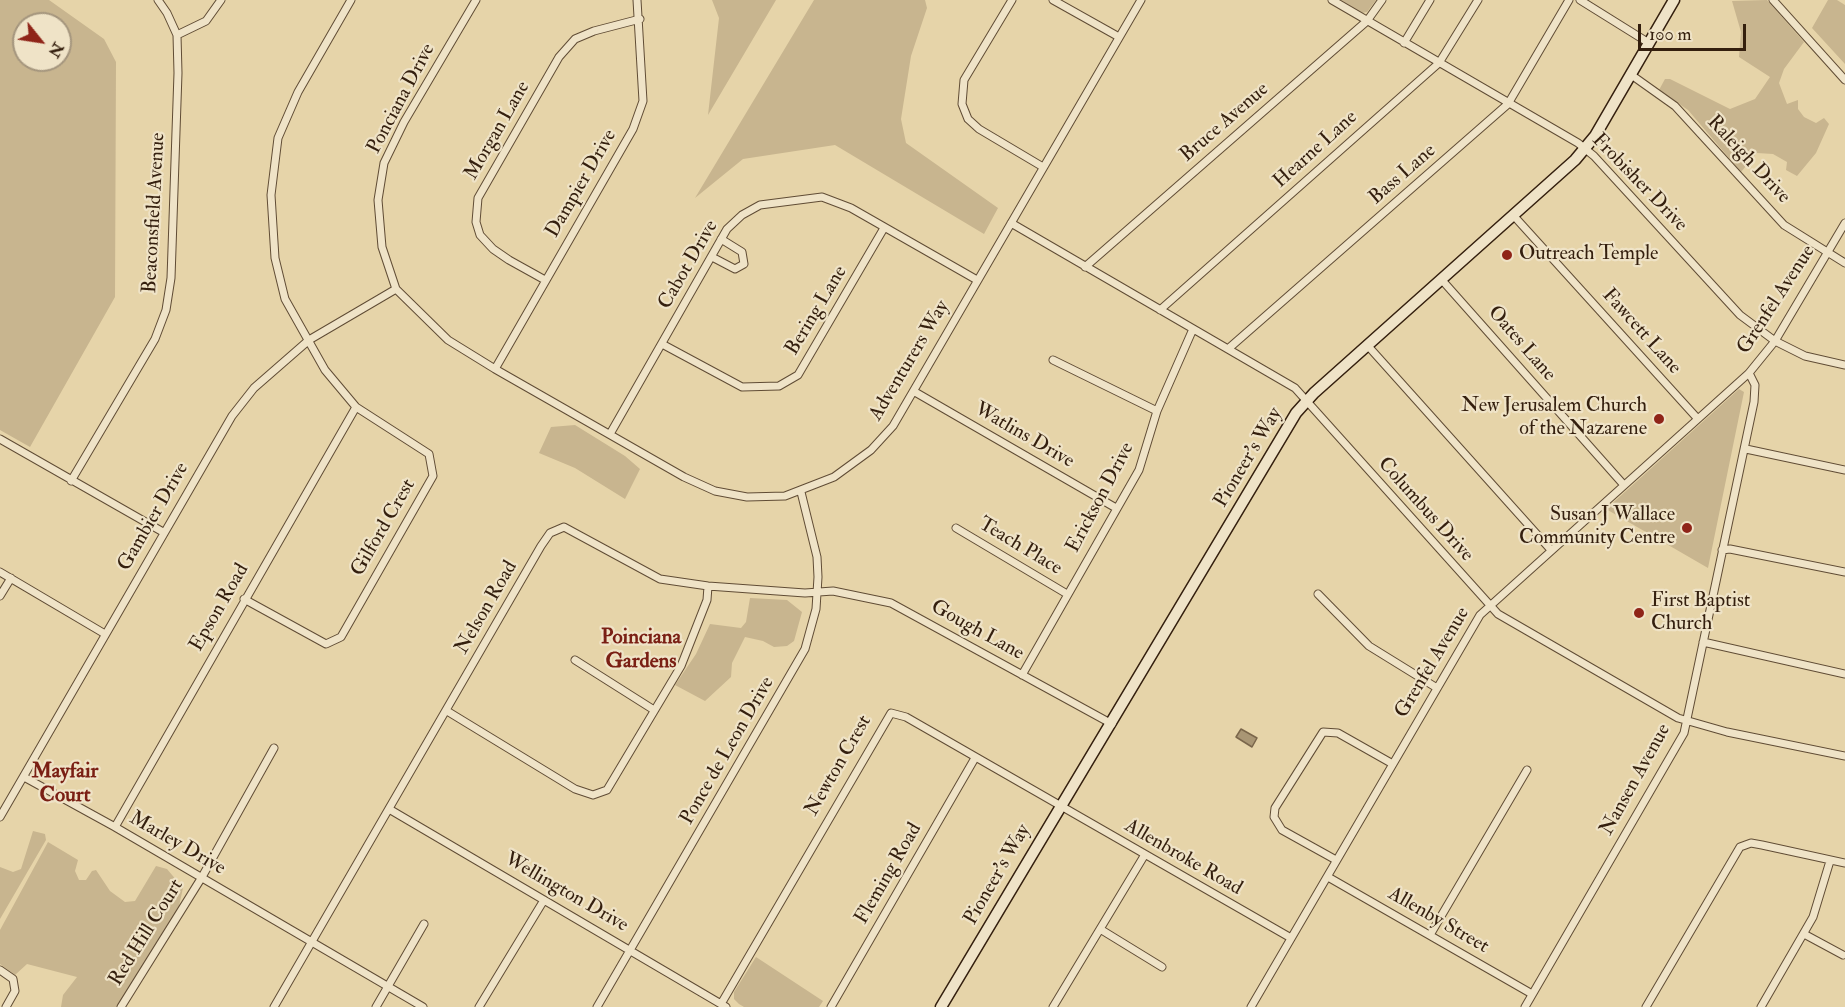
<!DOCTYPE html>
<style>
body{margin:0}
#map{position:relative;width:1845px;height:1007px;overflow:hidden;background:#e6d4a9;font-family:"IM FELL Double Pica",serif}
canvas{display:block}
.north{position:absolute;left:12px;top:12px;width:60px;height:60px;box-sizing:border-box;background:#efe3c7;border:2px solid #a4957d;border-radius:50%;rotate:120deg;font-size:16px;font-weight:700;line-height:24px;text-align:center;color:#341f0e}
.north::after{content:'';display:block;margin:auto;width:21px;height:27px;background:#8f2418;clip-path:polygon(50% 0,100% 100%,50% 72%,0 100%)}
.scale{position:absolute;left:1638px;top:24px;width:108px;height:27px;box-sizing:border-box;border:3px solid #341f0e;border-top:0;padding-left:8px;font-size:18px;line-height:21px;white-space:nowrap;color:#341f0e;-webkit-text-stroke:4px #efe3c7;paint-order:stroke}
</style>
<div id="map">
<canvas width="1845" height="1007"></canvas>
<div class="north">N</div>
<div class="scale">100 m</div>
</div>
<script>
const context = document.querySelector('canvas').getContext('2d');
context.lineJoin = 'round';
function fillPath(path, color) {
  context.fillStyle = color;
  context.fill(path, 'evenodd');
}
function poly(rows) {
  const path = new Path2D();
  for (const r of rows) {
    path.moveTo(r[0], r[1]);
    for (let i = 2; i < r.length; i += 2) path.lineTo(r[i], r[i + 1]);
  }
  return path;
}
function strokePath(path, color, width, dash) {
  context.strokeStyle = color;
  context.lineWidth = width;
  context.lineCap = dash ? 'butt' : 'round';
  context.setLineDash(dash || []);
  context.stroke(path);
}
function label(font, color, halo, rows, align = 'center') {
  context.font = font + ' "IM FELL Double Pica",serif';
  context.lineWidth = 4.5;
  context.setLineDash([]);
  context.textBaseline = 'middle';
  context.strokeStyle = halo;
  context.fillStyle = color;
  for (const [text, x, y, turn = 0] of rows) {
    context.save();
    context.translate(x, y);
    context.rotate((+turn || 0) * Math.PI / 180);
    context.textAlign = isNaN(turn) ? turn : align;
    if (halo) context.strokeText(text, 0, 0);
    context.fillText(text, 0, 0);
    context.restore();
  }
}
fillPath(poly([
 [0,0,49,0,104,39,116,62,115,297,30,447,0,430],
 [24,24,60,24,60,60,24,60],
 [712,0,776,0,708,115,719,18],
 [814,0,925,0,927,8,911,56,901,119,906,143,998,208,984,234,835,145,743,159,695,198],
 [1340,0,1376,0,1367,12,1362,13],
 [1767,0,1804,42,1784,69,1779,83,1787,104,1798,100,1798,109,1804,117,1816,123,1824,118,1829,124,1816,153,1797,176,1786,170,1787,162,1773,154,1757,153,1741,172,1688,110,1659,90,1665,79,1670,79,1730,109,1755,99,1770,77,1739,57,1741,32,1732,1],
 [1828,0,1837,0,1845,5,1845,64,1812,28],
 [1739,389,1744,392,1708,568,1606,509],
 [575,425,625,456,640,469,625,499,575,468,539,453,551,427],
 [750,598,787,600,802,612,794,641,787,646,774,647,763,641,745,637,732,663,731,677,705,701,675,685,696,654,710,624,741,628,746,622],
 [33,831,45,834,46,840,0,919,0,867,13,872,21,869],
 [48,842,78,860,75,871,79,880,86,880,92,871,96,870,110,891,125,902,135,901,156,866,167,869,183,888,179,906,120,1007,61,1007,63,995,77,977,27,964,15,975,0,964,0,930],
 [756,957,823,1001,819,1007,744,1007,739,1004,734,999,734,992]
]), '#c8b58f');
const water = poly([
 [1241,729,1257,738,1252,747,1236,737,1241,729]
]);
fillPath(water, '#a99674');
strokePath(water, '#7a664b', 1.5);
const street = poly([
 [476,0,404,122,384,163,378,200,382,247,396,289,448,340,495,369,684,477,715,491,747,497,785,496,834,477,871,450,893,426,1141,0],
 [1012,0,964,80,962,104,968,119,979,129,1043,167],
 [1053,0,1119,37],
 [1332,0,1578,143,1594,156,1740,315,1775,341,1805,356,1845,365],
 [1580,0,1649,43],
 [1773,0,1845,80],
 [177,35,206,21,221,0],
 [1404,43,1430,0],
 [1630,74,1675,106,1784,225,1845,263],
 [1513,215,1697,418],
 [1011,223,1295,388,1498,614,1678,718,1727,732,1845,756],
 [712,257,735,269,744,264,742,252,721,239],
 [1085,267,1367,21,1382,0],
 [1441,279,1623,484],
 [545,280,509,260,493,249,480,235,476,222,478,198,559,57,575,39,594,31,640,19],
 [1160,310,1439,63,1478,0],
 [662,344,742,387,779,386,798,375,884,228],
 [1368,346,1551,550],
 [1228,349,1508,104,1569,0],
 [1053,360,1157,411],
 [495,369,633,129,643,101,637,0],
 [915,392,1116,508],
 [610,434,727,229,742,215,760,205,822,197,851,208,977,280],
 [0,439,163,532],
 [1746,449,1845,470],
 [71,481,155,339,166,310,171,278,178,73,177,35,167,13,158,0],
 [956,528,1067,594],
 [1722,550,1730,549,1845,572],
 [0,572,105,634],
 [1318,594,1369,646,1437,688],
 [0,596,11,578],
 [244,599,326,644,341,637,433,476,429,454,356,407,325,370,285,299,275,258,271,195,278,138,298,92,351,0],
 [1703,642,1845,674],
 [575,660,654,710],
 [1022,675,1139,470,1157,411,1193,329],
 [447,711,575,789,593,795,607,790,681,666,707,600,708,586],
 [24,777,115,827,423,1007],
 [389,809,726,1007],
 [0,817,232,416,254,388,309,340,396,289],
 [115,827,356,407],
 [1336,860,1282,830,1274,817,1275,808,1323,732,1338,733,1391,763],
 [1328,877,1532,994],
 [1100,929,1162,967],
 [1804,934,1843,955],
 [1430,935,1527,770],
 [0,970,13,979,15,991,6,1007],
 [721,1004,891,713,906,717,1291,938],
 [121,1007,202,877,274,748],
 [274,1007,541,546,550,533,564,527,660,579,708,586,805,593,833,591,891,603,1112,724],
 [376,1007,424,924],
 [479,1007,544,900],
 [597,1007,805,649,816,609,818,577,817,557,801,492],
 [831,1007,975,758],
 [1053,1007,1144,856],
 [1251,1007,1480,615,1749,373,1775,341,1845,223],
 [1525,1007,1684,733,1754,402,1755,385,1749,373],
 [1646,1007,1740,847,1751,843,1762,845,1845,863],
 [1761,1007,1813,917,1830,861]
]);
const secondary = poly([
 [941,1007,1296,413,1314,393,1575,160,1595,136,1674,0]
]);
strokePath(street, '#604c35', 9);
strokePath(secondary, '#341f0e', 13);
strokePath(street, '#efe3c7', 7);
strokePath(secondary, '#efe3c7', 10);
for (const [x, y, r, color] of [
 [1507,255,6,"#8f2418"],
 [1659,419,6,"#8f2418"],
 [1687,528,6,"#8f2418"],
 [1639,613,6,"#8f2418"]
]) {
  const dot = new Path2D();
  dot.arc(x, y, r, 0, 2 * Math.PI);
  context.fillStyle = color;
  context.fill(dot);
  strokePath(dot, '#efe3c7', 2);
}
label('20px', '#341f0e', '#efe3c7', [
 ["Ponciana Drive",402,99,-62],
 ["Bruce Avenue",1225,123,-41],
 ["Morgan Lane",498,131,-60],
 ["Hearne Lane",1316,150,-42],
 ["Raleigh Drive",1748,160,47],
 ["Bass Lane",1403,175,-41],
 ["Frobisher Drive",1639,183,46],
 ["Dampier Drive",582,184,-60],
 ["Beaconsfield Avenue",155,213,-87],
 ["Cabot Drive",689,265,-60],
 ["Grenfel Avenue",1777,300,-57],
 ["Bering Lane",817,311,-59],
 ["Fawcett Lane",1641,332,48],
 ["Oates Lane",1521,344,49],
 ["Adventurers Way",910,361,-59],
 ["Watlins Drive",1024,436,30],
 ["Pioneer's Way",1249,458,-59],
 ["Erickson Drive",1101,498,-62],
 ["Columbus Drive",1425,510,48],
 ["Gambier Drive",154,517,-60],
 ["Gilford Crest",384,528,-60],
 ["Teach Place",1020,547,31],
 ["Epson Road",220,608,-60],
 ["Nelson Road",487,608,-60],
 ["Gough Lane",977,631,29],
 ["Grenfel Avenue",1433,663,-59],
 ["Ponce de Leon Drive",728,751,-60],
 ["Newton Crest",839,766,-60],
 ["Nansen Avenue",1636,780,-61],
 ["Marley Drive",177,844,30],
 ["Allenbroke Road",1183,858,30],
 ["Fleming Road",889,874,-60],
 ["Pioneer's Way",998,875,-60],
 ["Wellington Drive",566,893,30],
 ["Allenby Street",1438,921,30],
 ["Red Hill Court",147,933,-58]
]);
label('20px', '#341f0e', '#efe3c7', [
 ["Outreach Temple",1519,255],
 ["New Jerusalem Church",1647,407,"right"],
 ["of the Nazarene",1647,430,"right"],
 ["Susan J Wallace",1675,516,"right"],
 ["Community Centre",1675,539,"right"],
 ["First Baptist",1651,602],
 ["Church",1651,625]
], 'left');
label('bold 21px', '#7a1f14', '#efe3c7', [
 ["Poinciana",641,638],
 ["Gardens",641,662],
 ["Mayfair",65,772],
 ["Court",65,796]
]);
</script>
